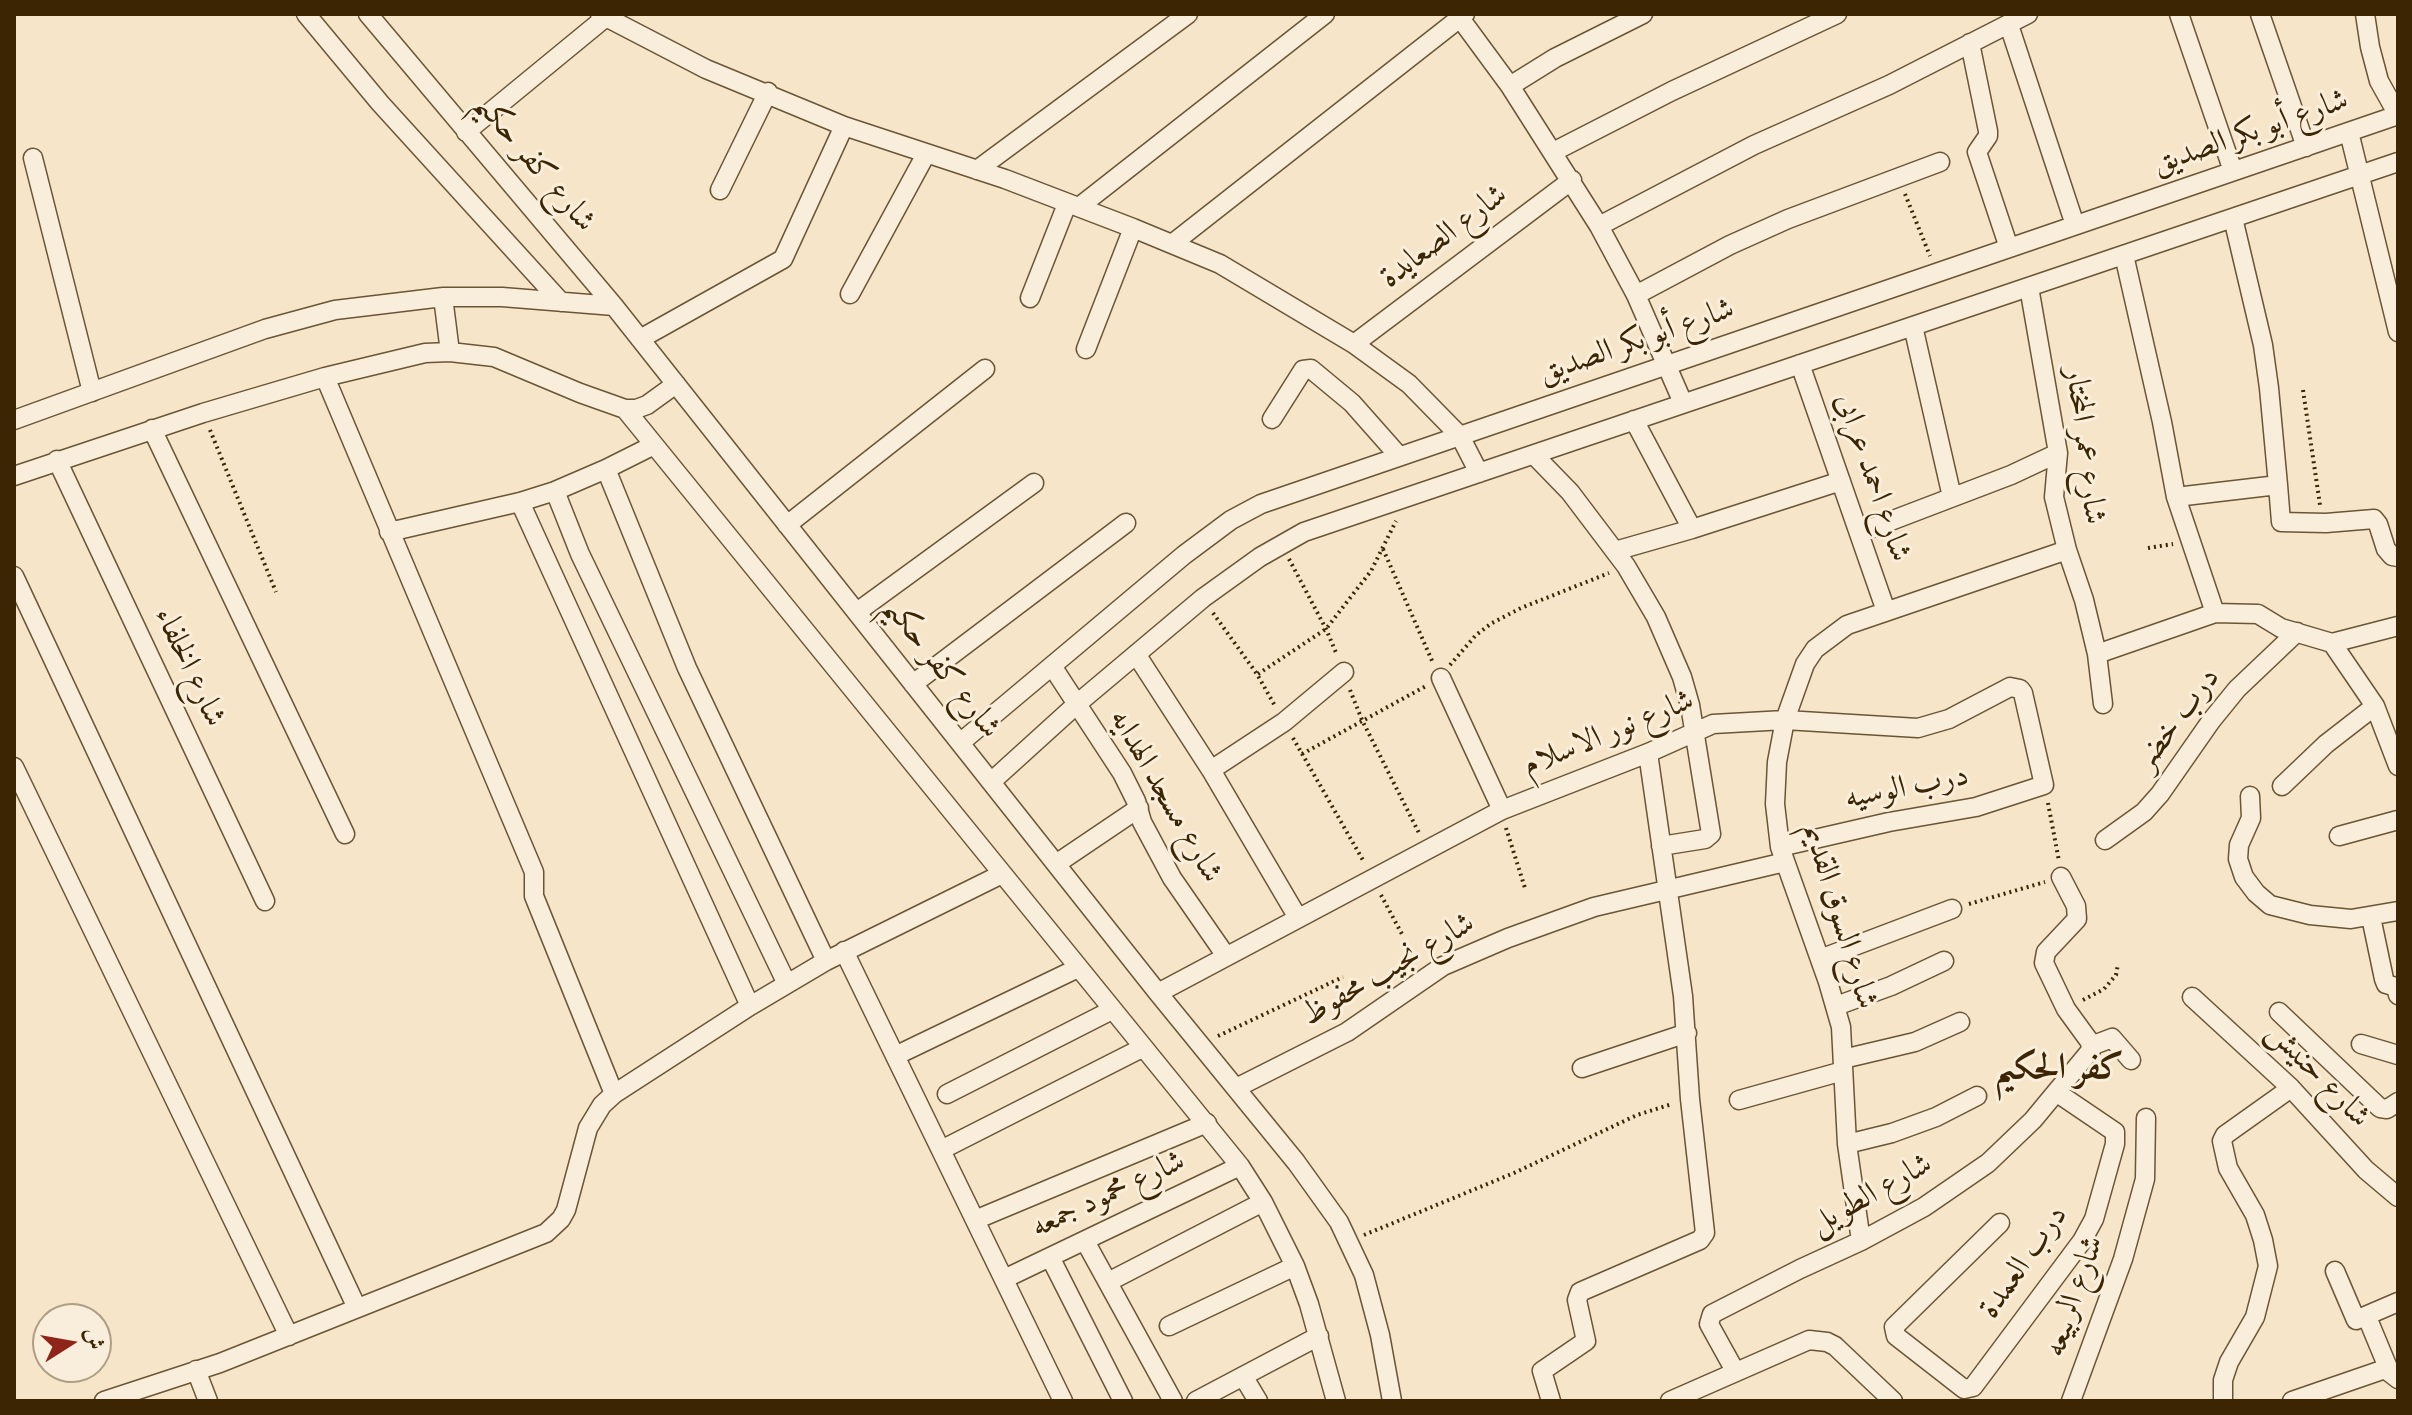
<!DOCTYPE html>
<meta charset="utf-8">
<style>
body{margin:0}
#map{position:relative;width:2412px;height:1415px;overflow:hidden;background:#f6e5c8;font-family:"IM FELL English",Amiri,serif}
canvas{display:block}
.frame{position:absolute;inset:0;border:16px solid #3b2502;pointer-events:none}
.north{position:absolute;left:32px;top:1303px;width:80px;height:80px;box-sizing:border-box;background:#f9eedb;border:2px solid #ad9e84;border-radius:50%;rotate:79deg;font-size:22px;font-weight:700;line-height:32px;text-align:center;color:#3b2502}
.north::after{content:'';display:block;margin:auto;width:28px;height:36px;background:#8f2418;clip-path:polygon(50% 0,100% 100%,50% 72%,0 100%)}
</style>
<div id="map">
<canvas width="2412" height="1415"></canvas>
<div class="frame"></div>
<div class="north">ش</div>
</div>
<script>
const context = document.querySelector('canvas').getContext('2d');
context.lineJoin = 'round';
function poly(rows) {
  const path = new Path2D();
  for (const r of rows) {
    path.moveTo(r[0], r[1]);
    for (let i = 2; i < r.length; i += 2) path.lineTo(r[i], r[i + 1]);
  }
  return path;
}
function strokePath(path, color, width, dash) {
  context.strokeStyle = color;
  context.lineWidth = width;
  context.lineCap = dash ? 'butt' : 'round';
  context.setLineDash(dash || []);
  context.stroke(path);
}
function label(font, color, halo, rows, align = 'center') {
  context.font = font + ' "IM FELL English",Amiri,serif';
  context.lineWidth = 6;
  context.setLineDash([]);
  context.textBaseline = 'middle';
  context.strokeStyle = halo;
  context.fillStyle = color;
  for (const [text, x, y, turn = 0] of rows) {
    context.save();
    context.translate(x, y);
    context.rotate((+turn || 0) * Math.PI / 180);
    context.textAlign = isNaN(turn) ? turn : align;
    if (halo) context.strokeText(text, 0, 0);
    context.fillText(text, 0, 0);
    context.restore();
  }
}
const street = poly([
 [306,14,380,103,561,302],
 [368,14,614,306,1158,993,1296,1162,1339,1222,1364,1275,1380,1335,1392,1401],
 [600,14,706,69,844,126,1005,179,1133,228,1220,264,1354,344,1409,384,1460,436,1479,473],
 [1457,14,1510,86,1599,226,1636,295,1683,403],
 [2179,14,2233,171],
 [2260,14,2306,147],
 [2365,14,2370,47,2379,81,2398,115],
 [2009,25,2075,225],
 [1970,43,1988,131,1988,136,1977,152,2009,248],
 [1510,86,1555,58,1643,14],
 [466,132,606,17],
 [2349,132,2398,332],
 [1553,152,1672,91,1837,14],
 [33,158,92,392],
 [977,170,1188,14],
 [720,190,768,92],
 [1079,207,1325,14],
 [2233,218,2263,345,2269,388,2278,485],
 [1599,226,1754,145,1889,85,2028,14],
 [1172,244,1465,14],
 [2124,255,2162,422,2176,497,2215,613,2258,614,2281,628,2332,643,2375,706,2398,766],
 [2029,287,2058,453,2054,497,2067,550,2084,600,2097,654,2103,704],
 [850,294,926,154],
 [1636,295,1730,245,1788,219,1940,162],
 [443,297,450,352],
 [1030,298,1067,204],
 [1913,326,1952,497],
 [640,339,783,259,844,126],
 [1354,344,1572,180],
 [1086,349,1133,228],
 [1800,364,1886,611],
 [325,377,534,872,534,896,614,1094],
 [625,409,1240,1166,1263,1202,1295,1266,1309,1304,1336,1401],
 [1272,419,1303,370,1311,369,1352,403,1398,455],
 [14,420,265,329,335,310,443,297,502,297,614,306],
 [1634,420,1692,529],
 [152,429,345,834],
 [1534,455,1570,492,1626,566,1656,617,1682,677,1690,705,1711,834,1705,839,1661,846],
 [57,460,265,901],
 [606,469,654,445],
 [14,476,203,413,325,377,425,353,450,352,494,357,580,393,625,409,636,409,647,405,676,384],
 [555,491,580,554,787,984],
 [2176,497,2278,485,2281,522,2326,523,2374,519,2378,524,2386,549,2392,556,2398,557],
 [520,502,750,1006],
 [787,525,985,369],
 [389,532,520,502,555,491,606,469,687,668,826,961],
 [1859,533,2011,475,2058,453],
 [1615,551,1692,529,1841,481],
 [14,576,357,1308],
 [857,612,1034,483],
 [2332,643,2398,626],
 [1136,654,1211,770,1298,918],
 [2097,654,2215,613],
 [1052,666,1122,773,1136,801,1142,822,1172,878,1226,956],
 [1441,678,1502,810],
 [913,684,1126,523],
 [960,743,1184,555,1231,520,1261,504,2398,115],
 [14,767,289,1336],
 [1211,770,1284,722,1344,672],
 [991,782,1077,704,1203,598,1260,557,1304,532,2398,162],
 [2282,786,2326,744,2375,706],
 [2250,796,2251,818,2239,845,2238,859,2244,877,2256,893,2270,905,2310,915,2351,919,2398,911],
 [2339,836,2398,820],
 [2105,840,2144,812,2160,794,2211,721,2237,689,2297,632],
 [1056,864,1139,808],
 [2371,917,2384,979,2386,984,2396,987,2398,995],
 [844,951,1063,1401],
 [1820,959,1952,909],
 [1158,993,1502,810,1648,753,1713,724,1785,720,1918,728,1949,719,2010,687,2020,689,2023,693,2044,785,1976,807,1889,822,1780,847],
 [2192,997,2291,1088,2366,1170,2398,1197],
 [1836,1006,1891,986,1944,961],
 [2279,1012,2380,1108,2387,1109,2398,1102],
 [2361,1044,2398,1055],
 [2091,1046,2112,1038,2131,1060],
 [895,1056,1078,968],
 [1843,1059,1915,1042,1960,1022],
 [1582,1068,1687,1033],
 [1236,1088,1347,1032,1443,966,1508,938,1594,907,1785,862],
 [947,1094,1112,1010],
 [1739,1100,1843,1071],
 [1847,1144,1892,1133,1936,1117,1977,1096],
 [941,1150,1142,1048],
 [975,1220,1207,1123],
 [2000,1223,1894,1327,1896,1336,1964,1389,1973,1387,2082,1241,2094,1219,2115,1144,2115,1132,2056,1092],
 [1085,1241,1173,1401],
 [1861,1241,1847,1144,1841,1027,1828,982,1780,847,1775,804,1777,762,1785,720,1805,664,1815,649,1847,625,2067,550],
 [1050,1257,1123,1401],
 [2335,1271,2356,1320,2398,1302],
 [1004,1279,1240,1166],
 [1108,1282,1263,1202],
 [2367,1317,2389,1370],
 [1169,1326,1295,1266],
 [196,1370,208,1401],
 [1735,1371,1709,1324,1712,1314,1800,1269,1861,1241,1924,1207,1988,1163,2033,1120,2091,1050,2090,1042,2066,1009,2044,963,2046,952,2077,919,2076,906,2061,877],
 [1243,1376,1258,1401],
 [104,1401,220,1363,546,1233,561,1219,566,1210,588,1128,602,1105,614,1094,750,1006,826,961,1002,874],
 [1196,1401,1319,1336],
 [1551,1401,1542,1371,1586,1341,1577,1300,1580,1292,1700,1240,1705,1233,1690,1099,1683,996,1648,753],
 [1670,1401,1809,1340,1827,1342,1835,1346,1893,1401],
 [2071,1401,2123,1259,2145,1179,2146,1118],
 [2223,1401,2223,1380,2229,1362,2255,1317,2268,1266,2263,1240,2255,1215,2228,1168,2222,1141,2225,1135,2291,1088],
 [2292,1401,2385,1369,2398,1379]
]);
strokePath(street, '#6a5534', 21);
strokePath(poly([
 [1905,194,1930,256],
 [2303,390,2320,505],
 [210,430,276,592],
 [2148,548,2173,544],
 [1383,549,1433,663],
 [1289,559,1326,629,1337,655],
 [1213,613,1257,674,1275,706],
 [1450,665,1476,635,1492,623,1521,608,1609,573],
 [1258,674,1326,629,1371,571,1396,521],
 [1350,690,1362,720,1419,833],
 [1293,738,1364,862],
 [1302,754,1426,686],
 [2048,803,2059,861],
 [1506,828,1525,888],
 [1381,895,1403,936],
 [1969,904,2045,882],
 [2083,1000,2104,989,2116,975,2118,964],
 [1218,1036,1343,977],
 [1364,1235,1514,1173,1637,1115,1672,1104]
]), '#3b2502', 4, [2, 4]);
strokePath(street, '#f9eedb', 18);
label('32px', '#3b2502', '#f9eedb', [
 ["شارع أبو بكر الصديق",2251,134,-19],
 ["شارع كفر حكيم",533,164,50],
 ["شارع الصعايدة",1445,238,-37],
 ["شارع أبو بكر الصديق",1637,343,-19],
 ["شارع عمر المختار",2083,446,83],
 ["شارع احمد عرابى",1871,478,71],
 ["شارع الخلفاء",188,668,65],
 ["شارع كفر حكيم",940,669,52],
 ["درب خضر",2179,720,-53],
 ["شارع نور الاسلام",1609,735,-22],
 ["درب الوسيه",1907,789,-11],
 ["شارع مسجد الهدايه",1164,797,60],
 ["شارع السوق القديم",1838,917,73],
 ["شارع نجيب محفوظ",1389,971,-30],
 ["شارع حنيش",2317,1076,46],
 ["شارع محمود جمعه",1109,1196,-25],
 ["شارع الطويل",1872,1196,-29],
 ["درب العمدة",2025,1263,-55],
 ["شارع الربيعه",2076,1297,-71]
]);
label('bold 36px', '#3b2502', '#f9eedb', [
 ["كفر الحكيم",2059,1071]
]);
</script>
